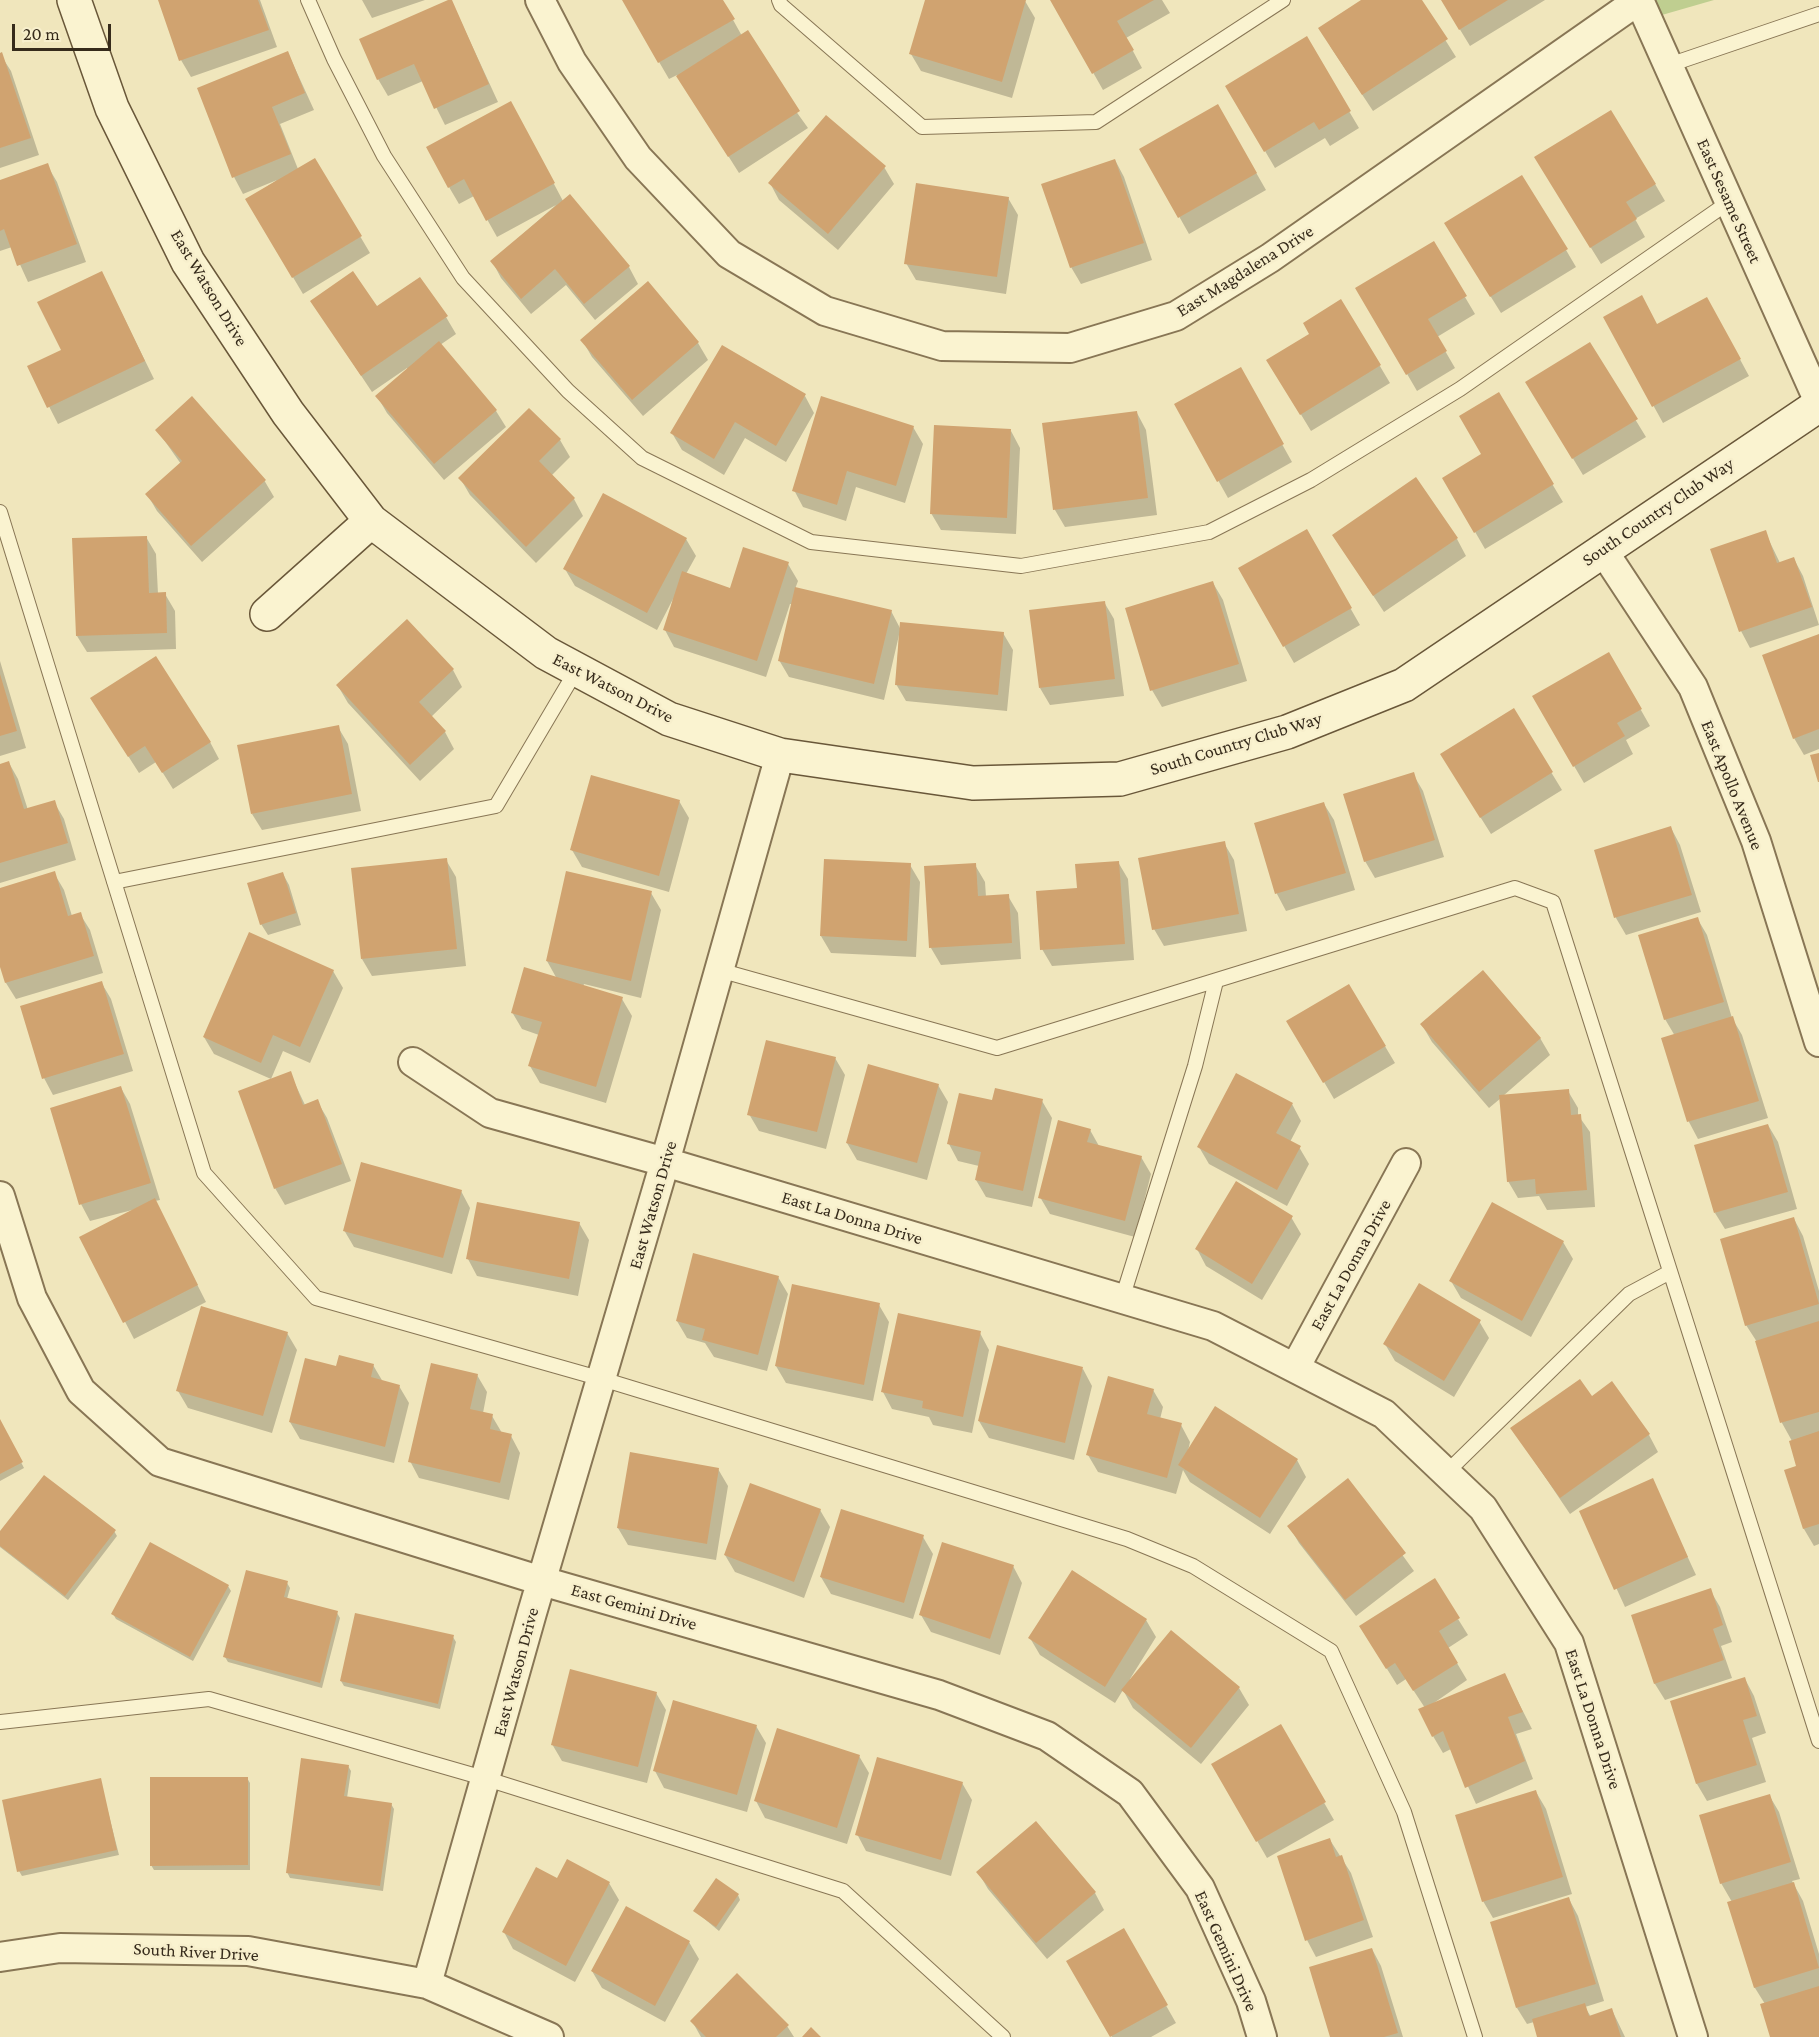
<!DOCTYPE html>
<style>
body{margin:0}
#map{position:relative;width:1819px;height:2037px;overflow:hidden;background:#f0e6bc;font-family:"Crimson Pro",serif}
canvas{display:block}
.scale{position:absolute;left:12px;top:24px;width:99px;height:27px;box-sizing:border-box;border:3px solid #362b1b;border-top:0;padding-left:8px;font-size:18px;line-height:21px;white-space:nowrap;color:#362b1b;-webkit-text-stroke:4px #f7efcc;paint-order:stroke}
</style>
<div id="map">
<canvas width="1819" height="2037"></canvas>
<div class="scale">20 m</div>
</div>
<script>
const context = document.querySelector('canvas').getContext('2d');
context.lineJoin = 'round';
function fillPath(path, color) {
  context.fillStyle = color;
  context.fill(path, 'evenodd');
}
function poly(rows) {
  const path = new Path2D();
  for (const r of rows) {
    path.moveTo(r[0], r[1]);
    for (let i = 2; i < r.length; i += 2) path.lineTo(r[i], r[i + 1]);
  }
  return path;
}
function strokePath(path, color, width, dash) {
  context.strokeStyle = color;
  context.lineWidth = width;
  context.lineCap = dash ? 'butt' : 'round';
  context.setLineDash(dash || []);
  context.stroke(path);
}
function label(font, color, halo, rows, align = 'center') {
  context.font = font + ' "Crimson Pro",serif';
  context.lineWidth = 5;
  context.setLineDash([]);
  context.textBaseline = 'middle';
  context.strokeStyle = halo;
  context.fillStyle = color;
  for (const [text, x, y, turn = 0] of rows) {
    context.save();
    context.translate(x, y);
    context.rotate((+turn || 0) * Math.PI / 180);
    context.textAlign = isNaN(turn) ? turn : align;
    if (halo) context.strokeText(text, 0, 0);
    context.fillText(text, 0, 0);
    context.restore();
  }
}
fillPath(poly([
 [1639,0,1714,0,1648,19]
]), '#bfce90');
fillPath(poly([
 [160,0,260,0,277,47,191,77,181,60],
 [362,0,425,0,372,18],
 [451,0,498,102,445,125,423,81,388,96,378,79],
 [623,0,722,0,742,36,808,128,739,173,677,75,669,79],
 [927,0,1025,1,1035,18,1012,98,921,71,911,54],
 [1052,0,1162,0,1170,13,1126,38,1142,68,1103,90],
 [1364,0,1420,0,1456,57,1373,111,1330,46],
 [1442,0,1545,0,1470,46],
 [1306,39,1359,128,1330,146,1325,138,1275,168,1227,86],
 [288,53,314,110,280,124,298,169,315,160,370,253,303,294,247,200,277,180,243,194,234,177],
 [0,54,11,71,39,155,0,168],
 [1218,106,1266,190,1189,234,1141,149],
 [520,120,563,201,629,267,638,284,595,320,566,285,531,314,501,278,492,261,556,205,497,237,474,196,459,204,449,187],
 [1115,160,1124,177,1152,260,1081,284,1071,267],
 [47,165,57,182,86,262,28,282,12,247,0,251,0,182],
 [884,167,894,184,838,250,779,200,770,183],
 [1546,175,1655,184,1665,201,1635,219,1645,237,1601,264],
 [1008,198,1018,215,1006,294,916,280,906,263],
 [1456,241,1566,250,1576,267,1501,313],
 [1433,243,1475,314,1437,337,1455,368,1417,391,1357,288],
 [102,273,154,379,58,424,29,367,63,351],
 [648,283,698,343,708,360,643,416,592,357,582,340],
 [1341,301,1390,383,1311,431,1268,360,1311,335],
 [312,302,446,317,456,334,440,345,496,411,506,427,444,480,387,413,377,396,408,370,407,368,372,392],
 [1716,315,1749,376,1663,423,1605,318,1657,326],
 [1589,344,1646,437,1583,475,1537,399],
 [1240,369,1292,462,1228,498,1176,405],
 [1498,394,1563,502,1485,549,1444,478,1483,455],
 [805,396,814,413,786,462,745,438,724,475,682,450,672,433],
 [529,410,560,440,570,457,551,476,574,499,583,516,536,563,470,495,460,478],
 [1137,413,1146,430,1157,515,1065,527,1055,510,1044,424],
 [913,427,923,444,905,503,856,487,846,521,803,507,794,490],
 [157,430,264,480,274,497,202,562,157,511,147,494,181,464],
 [1011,431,1020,448,1016,534,941,530,931,513],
 [1306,531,1360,625,1294,663,1240,569],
 [1765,532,1780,563,1794,559,1803,576,1819,625,1750,648,1741,631,1712,550],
 [1334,536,1457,539,1466,556,1384,612],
 [146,537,156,554,158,594,165,594,175,611,176,649,87,652,77,636],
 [686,539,696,556,686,574,731,589,788,564,798,581,795,589,891,611,901,630,1003,633,1013,650,1007,711,906,701,896,684,899,635,884,700,789,677,779,660,793,604,790,604,766,677,674,647,665,630,673,599,657,630,575,586,565,569],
 [1213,583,1223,600,1247,681,1162,707,1152,690],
 [1104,602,1114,619,1124,696,1050,705,1040,688],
 [1819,636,1819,749,1804,755,1794,738],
 [1609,654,1650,726,1626,740,1633,754,1584,783,1534,697],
 [0,661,26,748,0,756],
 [453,670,462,687,431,717,445,732,454,749,420,781,348,703,338,686],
 [1513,710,1562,790,1491,834,1452,772],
 [102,715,210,742,219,759,173,789,156,762,139,773],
 [338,727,348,744,361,811,262,830,252,814],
 [9,763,18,779,28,810,54,802,64,819,76,860,0,883,0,765],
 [1413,774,1423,791,1444,857,1375,878,1365,861],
 [679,801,689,818,669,892,582,867,572,850],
 [1324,804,1334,820,1355,890,1286,911,1277,894,1256,824],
 [1671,828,1680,845,1701,912,1626,935,1616,918,1595,851],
 [1224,843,1234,860,1247,931,1164,946,1154,929],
 [446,860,456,877,466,966,372,976,362,959],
 [1118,862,1128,879,1134,960,1052,966,1042,949,1078,890],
 [910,865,920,882,916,957,831,953,821,936],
 [975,865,985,882,986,897,1008,896,1018,913,1021,959,941,965,931,948],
 [54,873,64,890,72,916,80,914,90,930,103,973,16,999,6,983,0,961,0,889],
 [283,874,289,885,301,925,268,935,261,924],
 [651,893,661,910,641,998,584,984,583,987,622,999,632,1016,606,1103,540,1083,530,1066,539,1035,522,1029,512,1012,557,979,547,961],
 [1697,918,1707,935,1732,1018,1742,1035,1768,1118,1698,1139,1689,1122,1663,1039,1675,1036,1665,1019],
 [333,971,343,988,310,1063,283,1051,271,1079,214,1054,204,1037],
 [101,982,111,999,133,1071,53,1095,44,1078],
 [1349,986,1395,1063,1334,1099,1289,1022],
 [1422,1025,1540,1038,1550,1055,1503,1096,1568,1091,1578,1108,1578,1115,1590,1132,1595,1207,1547,1210,1539,1196,1518,1198,1508,1181,1501,1098,1489,1108,1432,1042],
 [835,1058,845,1075,826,1149,759,1131,749,1114],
 [290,1073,305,1105,317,1101,327,1118,351,1181,285,1205,275,1188],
 [938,1085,948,1102,927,1180,857,1160,847,1143],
 [121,1088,130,1104,160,1200,155,1201,206,1302,134,1339,81,1237,140,1208,90,1221,81,1204],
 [1042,1101,1052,1118,1032,1207,986,1197,976,1180,979,1166,958,1161,949,1144,993,1102],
 [1292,1104,1301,1121,1290,1142,1299,1147,1309,1164,1287,1206,1209,1164,1199,1147],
 [1768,1125,1778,1142,1797,1209,1725,1229,1715,1213],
 [1090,1130,1099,1146,1141,1157,1151,1174,1135,1237,1050,1214,1040,1197],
 [461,1191,470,1208,452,1274,354,1247,344,1230],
 [1291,1217,1301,1234,1262,1300,1206,1266,1197,1249],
 [1794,1219,1803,1236,1819,1291,1819,1544,1814,1546,1804,1529,1786,1471,1798,1467,1792,1441,1782,1423,1757,1342,1746,1325],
 [579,1223,589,1240,578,1296,477,1276,468,1259],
 [1563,1242,1573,1259,1531,1337,1461,1298,1451,1281],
 [778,1277,788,1294,767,1371,714,1357,705,1343,687,1338,677,1321],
 [879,1305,889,1322,873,1401,786,1383,776,1366],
 [1479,1321,1489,1338,1454,1397,1395,1361,1385,1344],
 [287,1333,297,1350,272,1433,188,1408,178,1391],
 [980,1333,989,1350,972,1433,933,1425,929,1417,892,1409,883,1392],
 [373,1365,383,1382,399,1386,409,1403,394,1463,300,1439,290,1422,337,1368],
 [1083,1369,1092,1386,1074,1460,989,1438,979,1421],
 [477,1375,487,1392,483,1413,492,1416,502,1433,511,1436,520,1453,509,1500,419,1478,410,1461],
 [1153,1390,1163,1407,1160,1419,1181,1425,1190,1442,1188,1451,1297,1460,1306,1477,1270,1534,1190,1482,1183,1470,1176,1494,1098,1472,1088,1455],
 [1591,1398,1649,1435,1658,1452,1570,1514,1512,1428],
 [0,1421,24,1468,0,1481],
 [718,1469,728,1486,716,1560,628,1545,618,1528],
 [1348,1480,1414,1571,1356,1616,1299,1543,1289,1526],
 [1652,1480,1696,1575,1625,1607,1581,1511],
 [820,1510,830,1527,804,1598,735,1572,725,1555],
 [114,1531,117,1536,68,1600,0,1547,0,1534],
 [923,1537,933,1554,913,1619,831,1594,821,1577],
 [1013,1566,1022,1583,1000,1655,931,1632,921,1615],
 [1072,1572,1146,1620,1156,1637,1130,1679,1131,1680,1239,1688,1249,1705,1201,1764,1133,1708,1123,1690,1115,1703,1040,1655,1030,1638],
 [287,1583,290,1588,287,1599,337,1613,340,1618,322,1688,228,1662,225,1657],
 [228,1586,231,1591,193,1661,116,1619,113,1614],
 [1710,1590,1720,1607,1732,1642,1721,1646,1732,1678,1665,1700,1655,1684,1632,1616],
 [1458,1619,1468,1635,1448,1648,1467,1680,1428,1707,1504,1674,1532,1729,1516,1734,1533,1779,1476,1804,1451,1749,1443,1753,1433,1736,1425,1708,1406,1679,1397,1685,1371,1643],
 [453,1637,456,1642,440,1709,344,1686,341,1681],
 [1745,1679,1754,1696,1766,1733,1752,1738,1766,1782,1707,1801,1697,1784,1672,1701],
 [656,1693,666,1710,647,1783,562,1761,552,1744],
 [756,1726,766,1743,747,1812,664,1788,655,1771],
 [1280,1726,1334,1820,1267,1858,1213,1764],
 [859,1756,869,1773,847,1844,765,1818,756,1801],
 [348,1766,351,1771,347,1798,391,1804,394,1809,383,1891,290,1878,287,1872],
 [247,1778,250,1783,250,1870,154,1870,151,1865],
 [100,1780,119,1855,22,1876,19,1871],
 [962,1783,972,1800,951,1876,866,1851,857,1834],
 [1536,1792,1546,1809,1572,1894,1493,1918,1483,1901],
 [1769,1795,1779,1812,1800,1879,1792,1881,1803,1901,1819,1954,1819,2037,1771,2037,1765,2004,1755,1988,1729,1903,1732,1902,1721,1883],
 [1330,1840,1351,1873,1373,1937,1316,1957,1307,1940],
 [978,1872,1095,1893,1104,1910,1047,1959,988,1889],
 [558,1880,609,1883,619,1900,575,1982,513,1949,504,1932],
 [738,1895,740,1900,719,1931,695,1911],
 [1569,1899,1578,1916,1604,2001,1585,2007,1591,2017,1612,2010,1625,2037,1539,2037,1534,2022,1527,2024,1517,2008],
 [1123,1930,1176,2023,1151,2037,1112,2037,1068,1962],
 [689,1942,699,1959,665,2022,602,1988,592,1971],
 [1372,1949,1381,1966,1403,2037,1332,2037],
 [692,2021,787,2026,794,2037,701,2037]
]), '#0003');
fillPath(poly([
 [158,0,258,0,269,30,179,61],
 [448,0,452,0,489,84,434,109,414,64,377,80,359,39],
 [622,0,723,0,735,19,658,63],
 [925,0,1026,0,1002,82,909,54],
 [1050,0,1154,0,1117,21,1134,50,1092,74],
 [1361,0,1422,0,1448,39,1362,95,1318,28],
 [1441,0,1508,0,1459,30],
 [748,30,800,111,728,157,676,76],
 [1307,36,1351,111,1319,130,1314,122,1264,152,1225,86],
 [288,51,305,93,272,107,291,154,232,178,197,88],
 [2,52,31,138,0,148,0,53],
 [511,101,555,183,486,221,464,179,448,188,426,147],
 [1218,104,1257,173,1178,218,1139,149],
 [1611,110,1656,184,1626,202,1637,219,1590,248,1534,157],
 [826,115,886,166,828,234,768,183],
 [315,158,362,236,292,278,245,199],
 [1115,159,1144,243,1070,268,1041,184],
 [48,163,77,244,17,266,4,229,0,231,0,180],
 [1522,175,1568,249,1490,297,1444,223],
 [916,183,1009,197,997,277,904,264],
 [570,194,630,266,584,304,555,269,521,299,490,261],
 [1434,241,1467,296,1428,319,1447,351,1406,375,1355,288],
 [102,271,145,361,47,408,27,366,61,350,37,302],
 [353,271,377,306,420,277,448,316,361,376,310,301],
 [648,281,699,342,632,400,580,340],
 [1642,295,1657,324,1707,297,1741,359,1652,407,1603,317],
 [1341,299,1381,365,1300,415,1266,360,1309,334,1303,323],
 [439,341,497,410,434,464,375,396],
 [1590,342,1638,419,1572,459,1525,382],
 [722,345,806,394,776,446,735,422,714,459,670,433],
 [1241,367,1284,444,1217,482,1174,404],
 [1499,392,1554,484,1474,533,1442,478,1481,454,1459,416],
 [192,396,266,480,191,546,145,494,182,461,155,430],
 [821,396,914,426,896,486,847,471,837,505,792,491],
 [529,408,561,439,539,461,575,498,526,547,458,478],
 [1137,411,1148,498,1053,510,1042,423],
 [934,425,1011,429,1007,518,930,514],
 [1416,477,1458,538,1373,596,1332,535],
 [603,493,687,538,647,613,563,569],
 [1307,529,1352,608,1283,647,1238,568],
 [1766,530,1777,563,1794,557,1812,607,1739,632,1710,549],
 [147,536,149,593,166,592,167,633,76,636,72,538],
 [743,547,789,562,757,661,663,630,682,571,730,588],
 [1213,581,1239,664,1150,691,1125,608],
 [795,587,892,610,874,684,778,661],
 [1105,601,1115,679,1039,688,1029,610],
 [407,619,454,669,419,702,446,731,410,765,336,685],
 [900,622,1004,632,998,695,895,685],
 [1819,634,1819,729,1793,739,1762,655],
 [1609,652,1642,709,1617,723,1625,736,1573,767,1532,696],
 [156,656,211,742,162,773,145,746,128,757,90,698],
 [0,674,17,731,0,736],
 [1514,708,1553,772,1480,818,1440,754],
 [339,725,352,794,251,814,237,745],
 [1819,753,1819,782,1818,782,1810,755],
 [9,761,24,809,55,800,68,843,0,863,0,764],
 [1414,772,1435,840,1364,862,1343,794],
 [591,775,680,800,659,876,570,850],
 [1324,802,1346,873,1275,894,1254,823],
 [1671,826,1692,895,1614,918,1594,850],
 [1225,841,1239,914,1152,930,1138,858],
 [447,858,457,949,361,959,351,868],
 [824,859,911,863,907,941,820,936],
 [1119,861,1125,944,1040,950,1036,891,1077,888,1075,864],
 [976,863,978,896,1009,894,1012,943,929,948,924,866],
 [55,871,68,916,81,912,94,956,5,983,0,967,0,888],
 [566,871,652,891,631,981,546,961],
 [283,872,296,913,260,925,247,883],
 [1698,917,1724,1002,1664,1020,1638,935],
 [249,932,334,970,300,1047,273,1035,261,1063,203,1037],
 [524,967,623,997,596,1087,528,1066,542,1022,511,1013],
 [1483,970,1541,1038,1479,1092,1420,1024],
 [102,981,124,1054,42,1079,20,1006],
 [1349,984,1386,1046,1323,1083,1286,1021],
 [1733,1016,1759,1101,1687,1122,1661,1038],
 [766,1040,836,1057,817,1132,747,1115],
 [868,1064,939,1084,917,1163,846,1143],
 [291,1071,303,1105,318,1099,342,1164,274,1189,238,1091],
 [1236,1073,1293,1103,1276,1133,1301,1146,1277,1190,1197,1147],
 [121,1086,151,1183,79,1205,50,1108],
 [995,1088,1043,1099,1023,1191,975,1180,981,1152,947,1144,959,1093,992,1100],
 [1569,1089,1571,1115,1581,1114,1587,1190,1536,1194,1535,1179,1507,1182,1499,1095],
 [1058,1120,1091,1129,1087,1142,1142,1156,1125,1221,1038,1198],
 [1768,1124,1788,1192,1714,1213,1694,1145],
 [361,1162,462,1190,443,1258,343,1231],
 [1236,1181,1293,1216,1252,1284,1195,1249],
 [155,1198,198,1285,123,1323,79,1237],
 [477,1202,580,1222,569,1279,466,1259],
 [1492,1202,1564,1241,1522,1321,1449,1281],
 [1794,1217,1819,1304,1745,1326,1720,1239],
 [693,1253,779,1276,758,1355,702,1340,705,1329,676,1321],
 [1419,1283,1481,1320,1444,1381,1383,1344],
 [792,1284,880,1303,864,1385,775,1366],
 [201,1306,288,1332,263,1416,176,1391],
 [898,1313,981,1331,963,1417,922,1408,923,1401,881,1392],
 [1819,1321,1819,1412,1780,1423,1755,1341],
 [997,1345,1083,1367,1065,1443,978,1421],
 [339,1355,374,1364,371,1377,400,1385,385,1447,289,1422,305,1358,336,1366],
 [431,1363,478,1374,470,1409,493,1414,490,1429,512,1434,500,1483,408,1462],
 [1108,1376,1154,1389,1147,1414,1182,1423,1167,1478,1086,1455],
 [1580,1379,1592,1396,1612,1381,1650,1434,1560,1498,1510,1428],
 [1215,1406,1298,1459,1260,1518,1178,1465],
 [0,1419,23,1462,0,1474],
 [1819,1431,1819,1524,1803,1529,1784,1470,1796,1466,1789,1441],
 [630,1452,719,1468,707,1544,617,1528],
 [44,1475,116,1530,65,1596,0,1546,0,1531],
 [1348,1478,1406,1553,1345,1600,1287,1526],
 [1653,1478,1688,1557,1614,1590,1579,1511],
 [750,1483,821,1509,794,1582,724,1555],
 [841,1509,924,1535,904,1603,820,1577],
 [150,1542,229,1585,190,1657,111,1614],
 [942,1542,1014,1565,990,1639,919,1615],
 [246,1570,288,1581,284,1597,338,1611,320,1683,223,1657],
 [1072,1570,1147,1619,1105,1687,1028,1638],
 [1435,1578,1460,1618,1439,1631,1458,1663,1413,1691,1395,1663,1386,1669,1359,1626],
 [1711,1588,1723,1625,1713,1629,1724,1660,1654,1684,1631,1615],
 [355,1613,454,1635,438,1704,340,1681],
 [1171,1630,1240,1687,1191,1748,1121,1690],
 [570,1669,657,1692,638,1767,551,1745],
 [1505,1673,1523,1712,1508,1717,1525,1761,1465,1788,1443,1731,1432,1737,1418,1709],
 [1745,1677,1757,1716,1743,1720,1757,1765,1696,1784,1670,1701],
 [673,1700,757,1725,737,1795,653,1771],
 [1281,1724,1326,1802,1256,1842,1211,1764],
 [777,1728,860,1755,837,1828,754,1801],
 [877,1757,963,1782,941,1860,855,1835],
 [301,1758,349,1765,344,1796,392,1803,380,1886,286,1873],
 [150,1777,248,1777,248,1865,150,1866],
 [101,1778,117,1850,17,1872,2,1800],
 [1536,1790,1563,1877,1482,1902,1455,1815],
 [1770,1794,1791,1862,1720,1884,1699,1815],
 [1036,1821,1096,1892,1036,1943,976,1872],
 [1330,1838,1336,1857,1342,1855,1364,1920,1305,1941,1277,1856],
 [567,1859,610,1882,566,1966,502,1932,536,1867,557,1878],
 [716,1878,739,1894,716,1927,693,1911],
 [1794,1882,1819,1968,1754,1988,1727,1902],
 [1569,1897,1596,1984,1516,2008,1490,1922],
 [626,1906,690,1941,655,2006,591,1971],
 [1124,1928,1168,2005,1110,2037,1066,1961],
 [1372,1948,1398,2033,1384,2037,1330,2037,1309,1967],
 [737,1973,789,2025,776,2037,706,2037,690,2021],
 [1819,1986,1819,2037,1770,2037,1760,2004],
 [1585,2003,1589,2016,1612,2008,1621,2037,1537,2037,1532,2019],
 [811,2027,821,2037,802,2037]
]), '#d0a370');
const lane = poly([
 [308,0,334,59,384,156,463,278,568,391,642,458,811,542,1021,566,1209,532,1311,480,1460,389,1729,202],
 [779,0,781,5,922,127,1096,122,1283,0],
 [1669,65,1819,14],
 [0,512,204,1173,316,1298,602,1379,1127,1539,1193,1566,1331,1651,1404,1812,1475,2037],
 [114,882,496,806,577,669],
 [719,970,997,1048,1515,888,1553,902,1819,1741],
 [1122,1299,1195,1066,1216,981],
 [1446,1473,1629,1294,1670,1272],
 [0,1722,209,1699,487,1779,843,1891,1003,2037]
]);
const street = poly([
 [540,0,572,62,638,158,729,254,825,311,942,346,1070,348,1176,316,1270,258,1639,0],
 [1639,0,1819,402],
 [1602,549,1693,687,1756,841,1819,1042],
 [413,1062,490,1113,665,1162,1213,1326,1384,1414,1483,1508,1569,1643,1693,2037],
 [0,1196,32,1298,81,1391,160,1462,542,1581,939,1695,1047,1736,1130,1793,1200,1888,1251,2001,1262,2037],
 [1296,1366,1406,1163],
 [0,1957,60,1948,248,1951,427,1984],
 [549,2037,427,1984,532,1613,665,1162,780,755]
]);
const secondary = poly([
 [74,0,112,108,188,262,288,413,371,521,546,653,669,719,780,755,973,783,1120,779,1287,732,1404,685,1819,405],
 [267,614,371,521]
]);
strokePath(lane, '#887655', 16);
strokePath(street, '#887655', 32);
strokePath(secondary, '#695739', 36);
strokePath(lane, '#faf3d0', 14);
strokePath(street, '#faf3d0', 28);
strokePath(secondary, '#faf3d0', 33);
label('18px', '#362b1b', '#f7efcc', [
 ["East Sesame Street",1729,201,66],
 ["East Magdalena Drive",1245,271,-32],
 ["East Watson Drive",209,288,59],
 ["South Country Club Way",1658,512,-34],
 ["East Watson Drive",613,688,27],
 ["South Country Club Way",1236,744,-17],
 ["East Apollo Avenue",1732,785,68],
 ["East Watson Drive",653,1205,-74],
 ["East La Donna Drive",852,1218,17],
 ["East La Donna Drive",1351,1265,-61],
 ["East Gemini Drive",634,1607,16],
 ["East Watson Drive",516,1672,-75],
 ["East La Donna Drive",1593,1719,72],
 ["East Gemini Drive",1226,1951,66],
 ["South River Drive",196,1952,3]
]);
</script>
